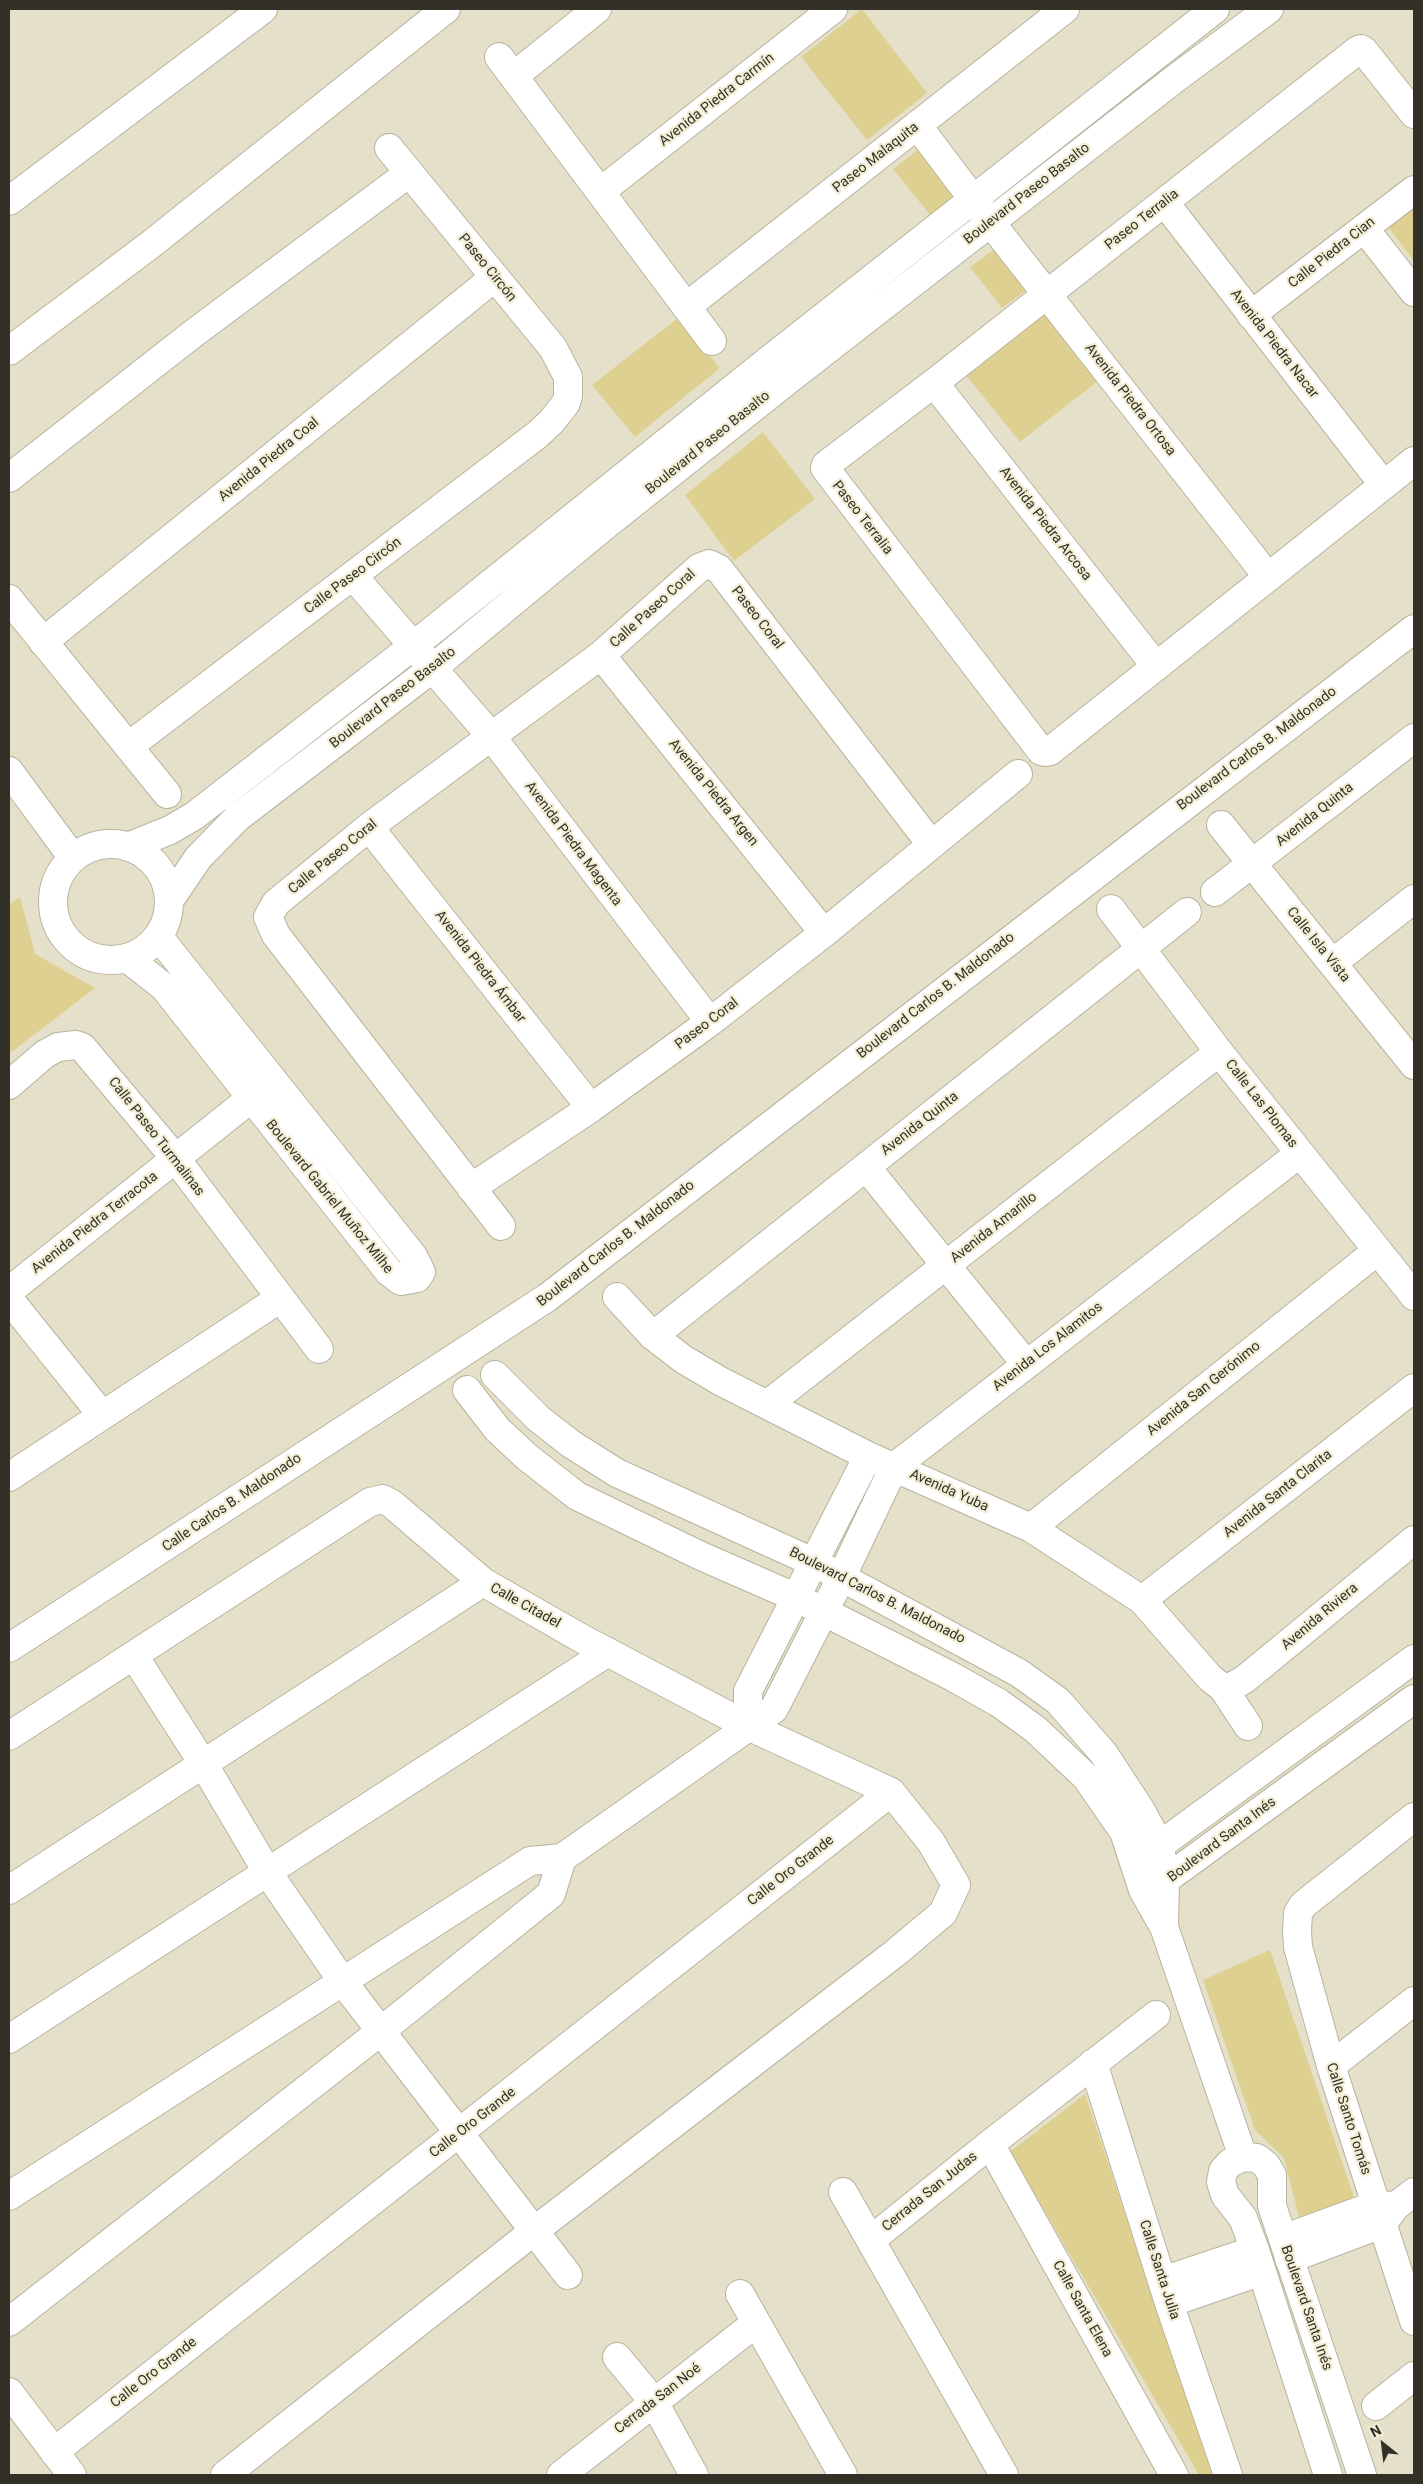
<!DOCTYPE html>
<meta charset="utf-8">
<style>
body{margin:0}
#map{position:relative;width:1423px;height:2484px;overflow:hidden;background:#e5e0c9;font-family:Roboto,sans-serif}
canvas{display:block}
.frame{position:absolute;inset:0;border:10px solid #323027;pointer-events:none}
.north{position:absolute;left:1358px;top:2419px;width:50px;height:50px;-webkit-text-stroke:4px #f2eed6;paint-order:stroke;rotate:331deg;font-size:14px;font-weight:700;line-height:20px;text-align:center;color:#323027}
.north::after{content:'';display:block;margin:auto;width:18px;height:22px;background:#323027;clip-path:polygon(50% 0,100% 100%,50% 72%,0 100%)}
</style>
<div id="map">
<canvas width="1423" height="2484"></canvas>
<div class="frame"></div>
<div class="north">N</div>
</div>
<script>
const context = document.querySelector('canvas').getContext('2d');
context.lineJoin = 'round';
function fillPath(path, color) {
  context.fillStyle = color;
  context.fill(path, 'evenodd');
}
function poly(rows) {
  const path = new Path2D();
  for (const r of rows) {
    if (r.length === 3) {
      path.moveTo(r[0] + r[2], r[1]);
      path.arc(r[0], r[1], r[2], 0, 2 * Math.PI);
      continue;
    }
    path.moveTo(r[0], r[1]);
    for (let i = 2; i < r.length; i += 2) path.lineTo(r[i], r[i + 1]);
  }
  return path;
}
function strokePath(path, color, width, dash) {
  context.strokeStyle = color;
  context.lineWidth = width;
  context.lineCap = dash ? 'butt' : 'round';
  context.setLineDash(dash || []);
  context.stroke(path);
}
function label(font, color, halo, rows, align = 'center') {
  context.font = font + ' Roboto,sans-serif';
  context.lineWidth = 4.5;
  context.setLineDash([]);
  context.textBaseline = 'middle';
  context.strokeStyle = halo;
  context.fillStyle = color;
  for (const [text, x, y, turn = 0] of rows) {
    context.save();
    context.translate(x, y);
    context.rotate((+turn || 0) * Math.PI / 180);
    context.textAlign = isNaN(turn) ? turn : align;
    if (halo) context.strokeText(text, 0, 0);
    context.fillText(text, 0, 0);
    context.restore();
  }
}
fillPath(poly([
 [862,9,927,93,867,140,801,57],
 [928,142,964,189,931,216,893,169],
 [1414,202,1414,261,1386,224],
 [1001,244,1033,285,1002,308,970,267],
 [1048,308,1103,377,1020,442,965,374],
 [678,318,720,368,635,437,592,385],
 [763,432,815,499,734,561,685,495],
 [20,897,35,954,95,988,9,1054,9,905],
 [1270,1950,1355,2200,1299,2218,1284,2158,1255,2130,1203,1980],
 [1085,2094,1212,2475,1199,2475,1010,2152]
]), '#ded090');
const minor = poly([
 [499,57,712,341],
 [514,76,597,9],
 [1414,114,1364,51,1361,49,1358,50,934,383,826,465,825,468,1041,751,1045,752,1050,751,1414,461],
 [917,125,991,223,1268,577],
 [600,192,833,9],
 [9,201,263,9],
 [1165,203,1383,484],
 [1364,228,1414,292],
 [686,307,1065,9],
 [1251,315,1414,190],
 [9,351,150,245,446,9],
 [934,383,1155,665],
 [9,478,194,333,409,173],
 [353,576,491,736,710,1022],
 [9,599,167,794],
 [43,642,495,277],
 [601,655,824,933],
 [129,746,537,435,551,422,566,403,568,396,568,377,553,348,389,148],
 [9,771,73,858],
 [1221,825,1414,1065],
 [369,827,591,1108],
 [111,902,58],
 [128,847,170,830,194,816,413,646,769,360,1215,9],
 [1215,892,1414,738],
 [169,901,198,858,237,818,433,668,602,528,788,380,1176,78,1269,9],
 [1111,909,1219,1052,1414,1296],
 [127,958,164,987,389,1272,401,1281,417,1278,421,1272,413,1256,158,936],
 [1334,962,1414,899],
 [9,1085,45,1054,58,1047,76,1045,82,1047,176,1159,319,1349],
 [866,1167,1026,1364],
 [471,1188,591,1108,710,1022,824,933,1018,774],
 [501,1226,276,935,268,917,276,903,369,827,601,655,699,568,709,564,719,569,931,844],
 [9,1291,264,1088],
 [617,1297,653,1336,683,1359,720,1381,868,1456,1031,1528,1142,1600,1210,1678,1223,1688,1248,1726],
 [9,1299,102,1415],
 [653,1336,1187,912],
 [495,1375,539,1419,571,1444,617,1473,815,1563,1019,1673,1058,1701,1104,1754,1140,1809,1160,1846,1165,1880,1143,1890],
 [467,1390,497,1429,527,1457,577,1496,701,1556,797,1598,953,1677,999,1703,1035,1729,1086,1777,1124,1832,1143,1890,1164,1927],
 [768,1404,1219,1052],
 [9,1477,279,1299],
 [1031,1528,1377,1251],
 [1142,1600,1414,1388],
 [9,1648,548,1297,1414,629],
 [134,1656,204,1765,268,1873,343,1982,568,2275],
 [1223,1688,1233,1686,1245,1679,1414,1540],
 [748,1726,748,1691,868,1456],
 [9,1736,370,1502,383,1499,392,1504,483,1582,579,1637,748,1726,891,1792,931,1842,956,1885,943,1913,894,1954,534,2231,225,2475],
 [1414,1817,1303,1905,1298,1913,1297,1931,1298,1947,1331,2066,1414,2321],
 [1145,1856,1414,1659],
 [9,1890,483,1582],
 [9,2039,608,1652],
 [1093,2063,1169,2303,1228,2475],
 [1331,2066,1414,2001],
 [990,2144,1174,2475],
 [1243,2157,1164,1927,1165,1880,1414,1699],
 [843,2192,1004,2475],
 [9,2196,530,1861,562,1858,774,1709,841,1578,894,1467,1299,1154],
 [872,2239,990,2144,1156,2015],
 [1283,2239,1376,2205,1395,2206],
 [1289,2259,1382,2224,1396,2206,1414,2192],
 [1162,2281,1255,2250],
 [740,2294,843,2475],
 [1169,2303,1262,2271],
 [9,2322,381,2031,551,1894,562,1858],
 [617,2357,654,2402,694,2475],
 [9,2392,72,2475],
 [1376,2406,1414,2376],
 [54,2452,891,1792],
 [561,2475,756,2323],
 [1328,2475,1255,2250,1243,2218,1225,2195,1221,2182,1223,2171,1230,2163,1243,2157,1257,2158,1266,2165,1272,2175,1272,2206,1362,2475]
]);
strokePath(minor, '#b8b39d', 30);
strokePath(minor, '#fff', 28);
label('14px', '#323027', '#f2eed6', [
 ["Avenida Piedra Carmín",717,100,-38],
 ["Paseo Malaquita",876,158,-38],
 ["Boulevard Paseo Basalto",1027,194,-38],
 ["Paseo Terralia",1142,220,-38],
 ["Calle Piedra Cian",1332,253,-38],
 ["Paseo Circón",487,268,51],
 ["Avenida Piedra Nacar",1274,344,52],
 ["Avenida Piedra Ortosa",1130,400,52],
 ["Boulevard Paseo Basalto",708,443,-39],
 ["Avenida Piedra Coal",269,460,-39],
 ["Paseo Terralia",862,518,52],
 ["Avenida Piedra Arcosa",1045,524,52],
 ["Calle Paseo Circón",353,576,-37],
 ["Calle Paseo Coral",653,609,-42],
 ["Paseo Coral",757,618,52],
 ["Boulevard Paseo Basalto",393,698,-38],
 ["Boulevard Carlos B. Maldonado",1257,749,-37],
 ["Avenida Piedra Argen",713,793,51],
 ["Avenida Quinta",1315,815,-38],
 ["Avenida Piedra Magenta",573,844,53],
 ["Calle Paseo Coral",333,857,-39],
 ["Calle Isla Vista",1318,945,51],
 ["Avenida Piedra Ámbar",480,967,52],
 ["Boulevard Carlos B. Maldonado",936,996,-38],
 ["Paseo Coral",707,1024,-37],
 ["Calle Las Plomas",1261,1104,52],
 ["Avenida Quinta",920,1124,-38],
 ["Calle Paseo Turmalinas",156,1137,52],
 ["Boulevard Gabriel Muñoz Milhe",329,1197,51],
 ["Avenida Piedra Terracota",95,1223,-38],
 ["Avenida Amarillo",994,1228,-38],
 ["Boulevard Carlos B. Maldonado",616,1244,-38],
 ["Avenida Los Alamitos",1048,1347,-38],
 ["Avenida San Gerónimo",1204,1389,-39],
 ["Avenida Yuba",949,1491,24],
 ["Avenida Santa Clarita",1278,1494,-38],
 ["Calle Carlos B. Maldonado",232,1503,-34],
 ["Boulevard Carlos B. Maldonado",877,1596,27],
 ["Calle Citadel",525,1606,29],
 ["Avenida Riviera",1320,1617,-40],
 ["Boulevard Santa Inés",1222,1840,-37],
 ["Calle Oro Grande",791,1871,-38],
 ["Calle Santo Tomás",1348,2119,72],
 ["Calle Oro Grande",473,2123,-38],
 ["Cerrada San Judas",930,2192,-39],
 ["Calle Santa Julia",1159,2270,72],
 ["Boulevard Santa Inés",1306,2308,71],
 ["Calle Santa Elena",1082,2309,61],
 ["Calle Oro Grande",154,2373,-38],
 ["Cerrada San Noé",658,2399,-38]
]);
</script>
